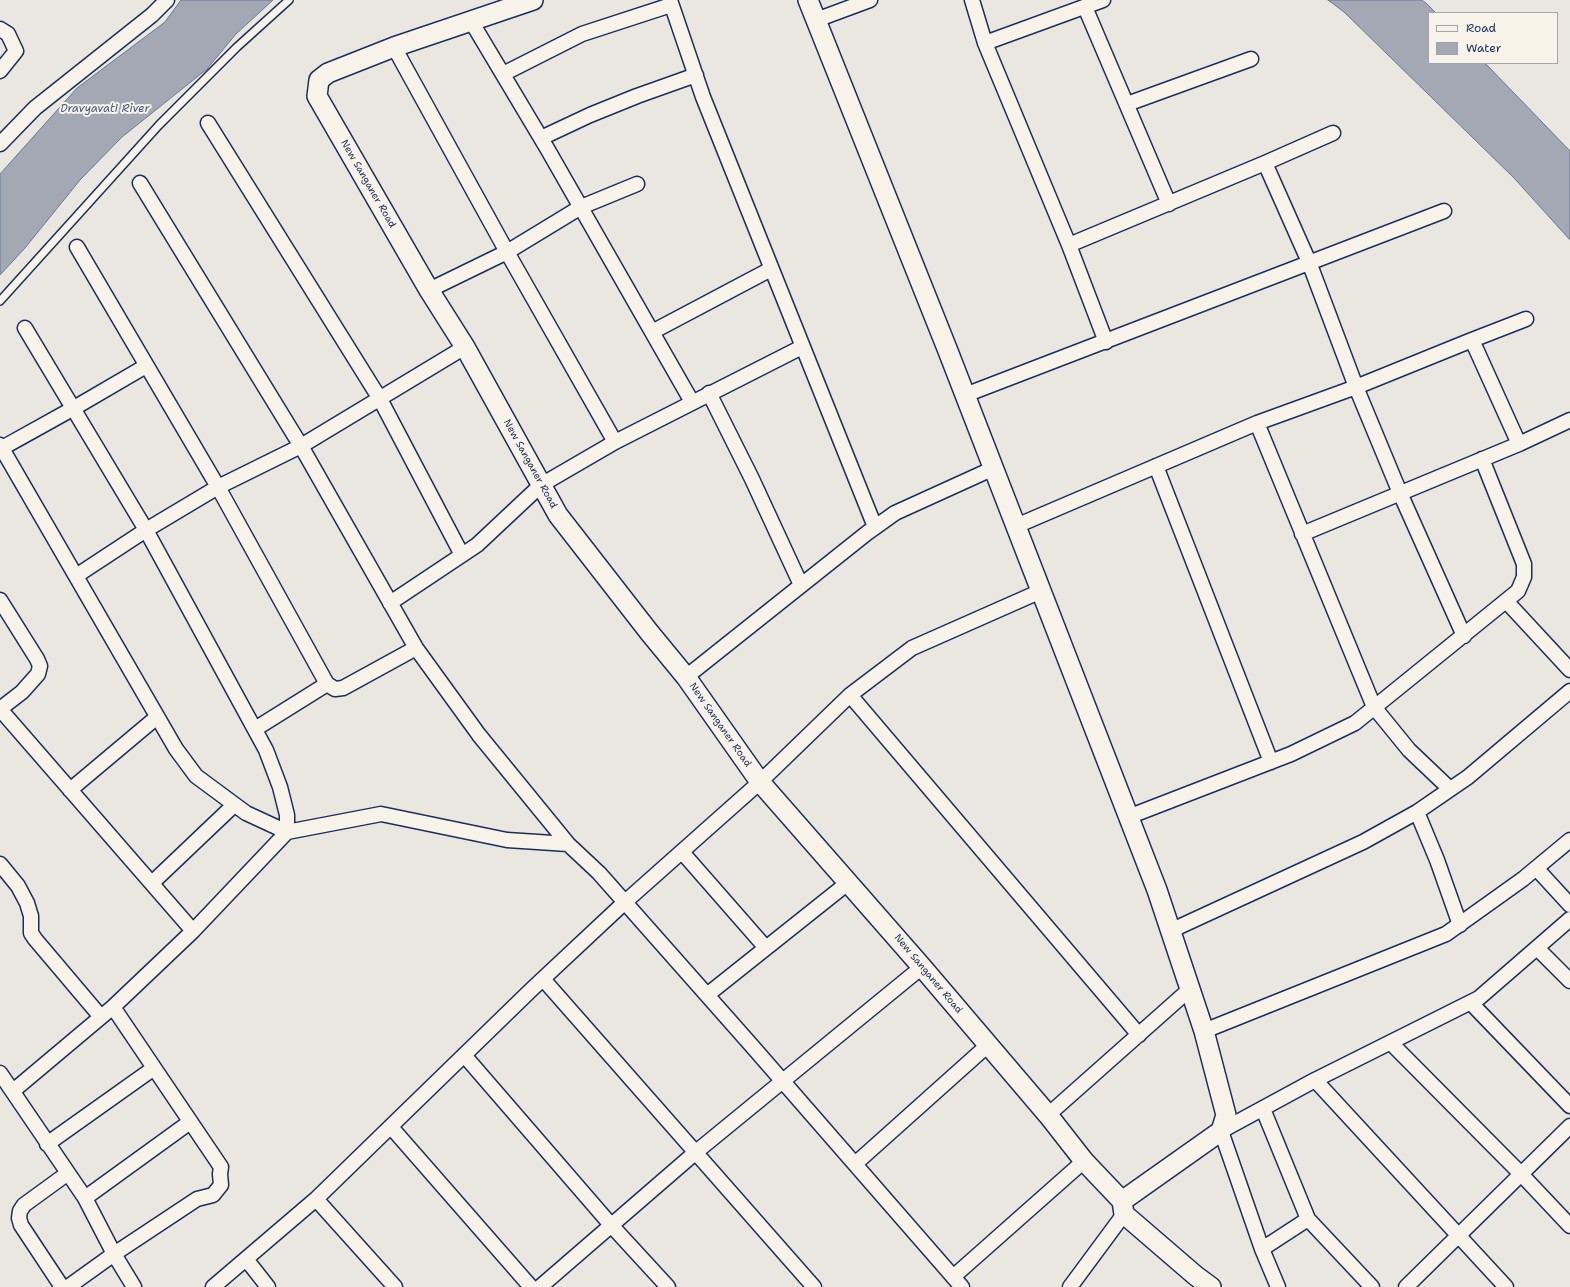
<!DOCTYPE html>
<style>
body{margin:0}
#map{position:relative;width:1570px;height:1287px;overflow:hidden;background:#eae7e0;font-family:"Shantell Sans",sans-serif}
canvas{display:block}
.legend{position:absolute;left:1428px;top:12px;width:130px;height:52px;box-sizing:border-box;background:#f7f3e8;border:1px solid #9fa5b1;margin:0;padding:5px 7px;list-style:none;font-size:12px;color:#1b2f5e}
.legend li{display:flex;align-items:center;gap:8px;height:20px}
.legend b{width:20px;border:1px solid #9fa5b1}
</style>
<div id="map">
<canvas width="1570" height="1287"></canvas>
<ul class="legend">
<li><b style="height:5px;background:#f7f3e8"></b>Road</li>
<li><b style="height:11px;background:#a3a8b4"></b>Water</li>
</ul>
</div>
<script>
const context = document.querySelector('canvas').getContext('2d');
context.lineJoin = 'round';
function fillPath(path, color) {
  context.fillStyle = color;
  context.fill(path, 'evenodd');
}
function poly(rows) {
  const path = new Path2D();
  for (const r of rows) {
    path.moveTo(r[0], r[1]);
    for (let i = 2; i < r.length; i += 2) path.lineTo(r[i], r[i + 1]);
  }
  return path;
}
function strokePath(path, color, width, dash) {
  context.strokeStyle = color;
  context.lineWidth = width;
  context.lineCap = dash ? 'butt' : 'round';
  context.setLineDash(dash || []);
  context.stroke(path);
}
function label(font, color, halo, rows, align = 'center') {
  context.font = font + ' "Shantell Sans",sans-serif';
  context.lineWidth = 4;
  context.setLineDash([]);
  context.textBaseline = 'middle';
  context.strokeStyle = halo;
  context.fillStyle = color;
  for (const [text, x, y, turn = 0] of rows) {
    context.save();
    context.translate(x, y);
    context.rotate((+turn || 0) * Math.PI / 180);
    context.textAlign = isNaN(turn) ? turn : align;
    if (halo) context.strokeText(text, 0, 0);
    context.fillText(text, 0, 0);
    context.restore();
  }
}
const water = poly([
 [181,0,273,0,236,34,207,69,122,137,80,180,25,248,0,275,0,174,77,88,165,22,181,0],
 [1328,0,1422,0,1427,4,1436,13,1429,13,1429,63,1485,63,1570,151,1570,240,1514,178,1344,12,1328,0]
]);
fillPath(water, '#a3a8b4');
strokePath(water, '#6d7892', 1);
const lane = poly([
 [0,301,159,125,237,47,289,0]
]);
const street = poly([
 [670,0,703,97,875,527],
 [972,0,985,43,1069,245,1106,342],
 [1085,7,1169,204],
 [816,20,870,0],
 [471,21,548,150,692,402],
 [0,29,8,34,16,51,0,71],
 [985,43,1103,0],
 [394,47,507,252,615,442],
 [503,74,582,34,671,5],
 [1127,104,1251,59],
 [208,123,380,399,462,555],
 [541,138,590,115,637,96,696,75],
 [0,144,35,108,152,15,167,0],
 [1265,163,1309,262,1356,387,1400,493,1464,636],
 [140,183,301,446,416,648,479,735,568,844,599,873,752,1046,962,1287],
 [1069,245,1265,163,1333,133],
 [77,247,218,487,327,684,335,689,343,688,416,648],
 [429,290,507,252,581,207,637,184],
 [652,332,771,269],
 [1472,340,1526,319],
 [709,393,752,479,801,585],
 [965,395,1444,211],
 [1257,423,1374,707,1409,750,1450,789],
 [0,445,176,749,196,776,246,813,287,832,381,814,507,840,568,844],
 [2,448,74,408,146,366],
 [1156,466,1271,762],
 [1016,526,1257,423,1356,387,1472,340,1519,444],
 [1302,534,1519,444,1570,420],
 [76,576,146,530,218,487,301,446,465,347],
 [0,600,37,659,40,666,38,674,22,692,0,709,193,931],
 [1507,602,1570,670],
 [390,603,477,545,541,485,615,442,802,347],
 [686,677,867,533,895,513,994,468],
 [850,695,1139,1035],
 [255,729,327,684],
 [70,790,157,717],
 [1417,812,1437,860,1460,925],
 [1128,817,1291,754,1355,723,1518,591,1524,577,1524,564,1482,459],
 [682,852,766,948],
 [0,864,18,886,27,903,31,916,31,933,35,939,101,1017],
 [1536,868,1570,905],
 [152,883,234,805],
 [1170,931,1363,842,1417,812,1468,777,1570,691],
 [1537,948,1570,981],
 [543,979,814,1287],
 [707,995,849,882],
 [1471,1003,1570,1106],
 [1204,1031,1446,934,1523,879,1570,840],
 [1391,1043,1521,1174,1570,1226],
 [464,1055,611,1225,668,1287],
 [0,1073,85,1198,114,1254,134,1287],
 [1315,1080,1479,998,1570,919],
 [13,1091,113,1007,193,931,287,832,287,815,280,787,266,750,146,530,25,328],
 [1263,1109,1308,1219],
 [1048,1115,1190,989],
 [391,1127,531,1287],
 [47,1144,154,1068],
 [855,1164,988,1045],
 [85,1198,190,1122],
 [316,1199,395,1287],
 [1262,1249,1308,1219,1372,1287],
 [246,1259,268,1287],
 [953,1277,1084,1161],
 [62,1287,21,1225,19,1218,20,1211,24,1205,68,1173],
 [68,1287,114,1254,197,1199,213,1195,221,1185,220,1174,221,1167,113,1007],
 [213,1287,316,1199,532,989,625,902,760,782,850,695,912,648,1041,591],
 [540,1287,696,1152,922,967],
 [1070,1287,1124,1214],
 [1278,1287,1262,1249,1221,1131,1315,1080,1506,1287],
 [1406,1287,1570,1126]
]);
const secondary = poly([
 [533,0,394,47,328,73,319,80,317,96,429,290,465,347,558,515,649,632,686,677,760,782,922,967,1048,1115,1084,1161,1122,1201,1124,1214,1196,1276,1211,1287],
 [808,0,948,351,1157,890,1204,1031,1226,1115,1221,1131,1122,1201]
]);
strokePath(lane, '#1b2f5e', 10);
strokePath(street, '#1b2f5e', 17);
strokePath(secondary, '#1b2f5e', 22);
strokePath(lane, '#f7f3e8', 7);
strokePath(street, '#f7f3e8', 14);
strokePath(secondary, '#f7f3e8', 19);
label('10px', '#1b2f5e', '#f7f3e8', [
 ["New Sanganer Road",368,184,60],
 ["New Sanganer Road",530,464,61],
 ["New Sanganer Road",720,725,55],
 ["New Sanganer Road",928,974,50]
]);
label('italic 11px', '#445378', '#f7f3e8', [
 ["Dravyavati River",105,109]
]);
</script>
